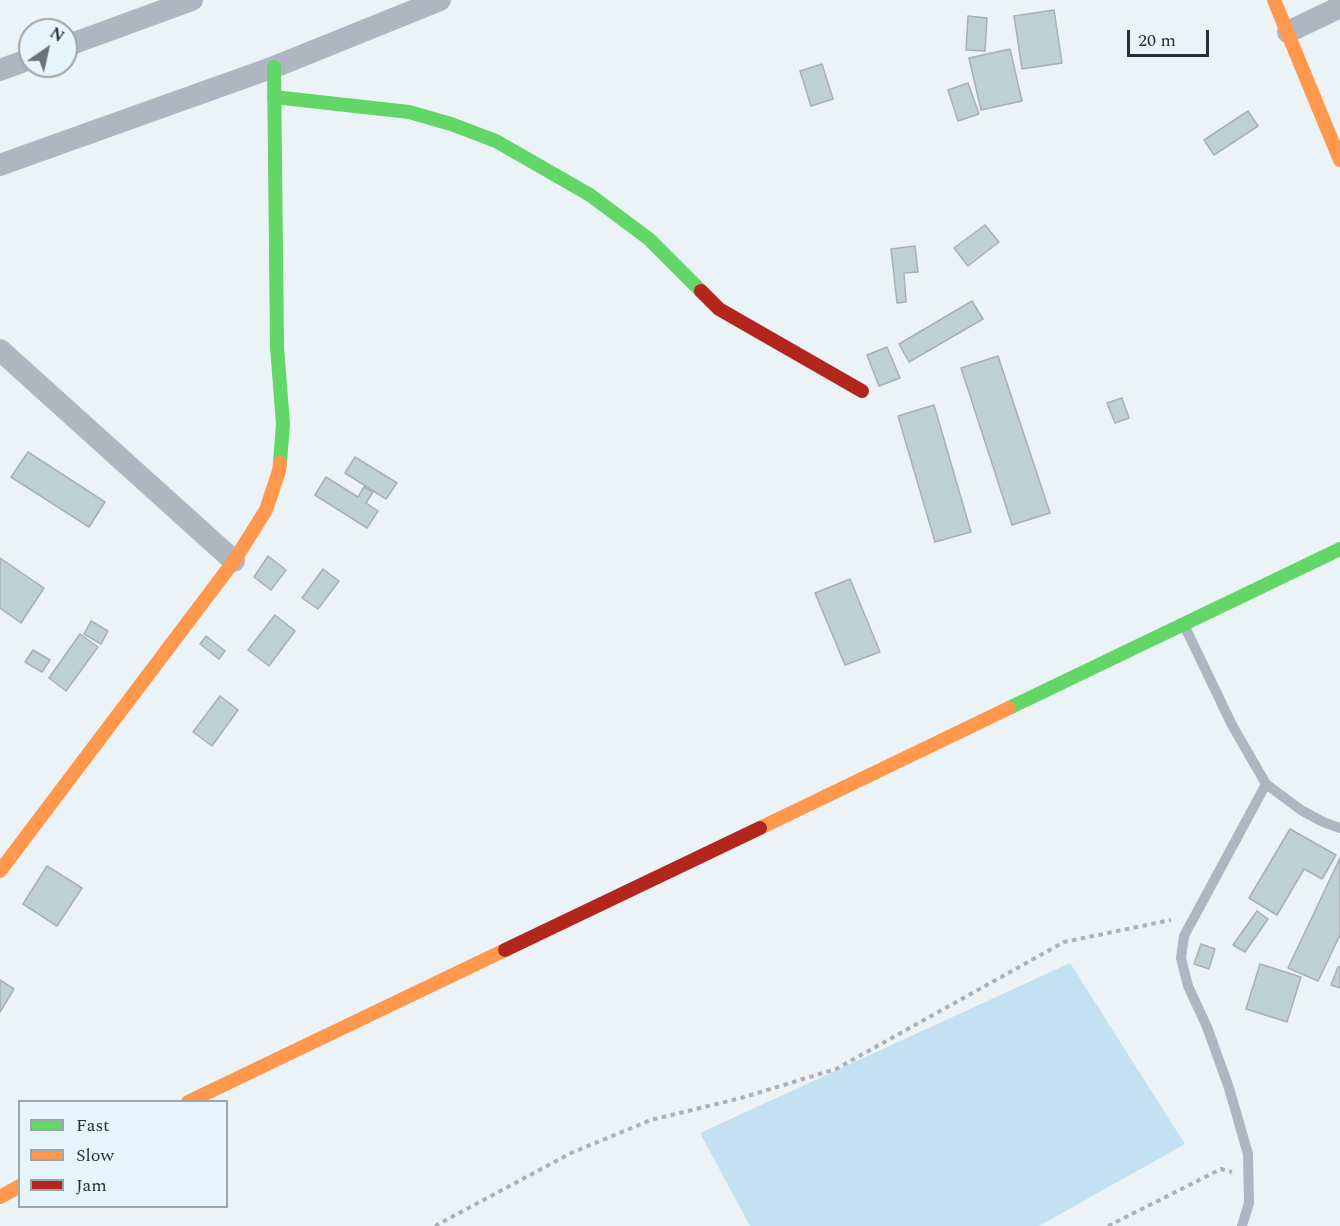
<!DOCTYPE html>
<style>
body{margin:0}
#map{position:relative;width:1340px;height:1226px;overflow:hidden;background:#ebf3f7;font-family:Spectral,serif}
canvas{display:block}
.legend{position:absolute;left:18px;top:1100px;width:210px;height:108px;box-sizing:border-box;background:#e5f4fd;border:2px solid #9aa5ac;margin:0;padding:8px 10px;list-style:none;font-size:18px;color:#292f32}
.legend li{display:flex;align-items:center;gap:12px;height:30px}
.legend b{width:30px;border:2px solid #9aa5ac}
.north{position:absolute;left:18px;top:18px;width:60px;height:60px;box-sizing:border-box;background:#e5f4fd;border:2px solid #9aa5ac;border-radius:50%;rotate:34deg;font-size:16px;font-weight:700;line-height:24px;text-align:center;color:#292f32}
.north::after{content:'';display:block;margin:auto;width:21px;height:27px;background:#6d7477;clip-path:polygon(50% 0,100% 100%,50% 72%,0 100%)}
.scale{position:absolute;left:1127px;top:30px;width:82px;height:27px;box-sizing:border-box;border:3px solid #292f32;border-top:0;padding-left:8px;font-size:18px;line-height:21px;white-space:nowrap;color:#292f32;-webkit-text-stroke:4px #e5f4fd;paint-order:stroke}
</style>
<div id="map">
<canvas width="1340" height="1226"></canvas>
<ul class="legend">
<li><b style="height:8px;background:#63d668"></b>Fast</li>
<li><b style="height:8px;background:#ff974d"></b>Slow</li>
<li><b style="height:8px;background:#b3261e"></b>Jam</li>
</ul>
<div class="north">N</div>
<div class="scale">20 m</div>
</div>
<script>
const context = document.querySelector('canvas').getContext('2d');
context.lineJoin = 'round';
function fillPath(path, color) {
  context.fillStyle = color;
  context.fill(path, 'evenodd');
}
function poly(rows) {
  const path = new Path2D();
  for (const r of rows) {
    path.moveTo(r[0], r[1]);
    for (let i = 2; i < r.length; i += 2) path.lineTo(r[i], r[i + 1]);
  }
  return path;
}
function strokePath(path, color, width, dash) {
  context.strokeStyle = color;
  context.lineWidth = width;
  context.lineCap = dash ? 'butt' : 'round';
  context.setLineDash(dash || []);
  context.stroke(path);
}
fillPath(poly([
 [1070,963,1185,1144,1039,1226,750,1226,700,1133]
]), '#c4e1f1');
const building = poly([
 [1054,10,1062,63,1022,69,1014,16,1054,10],
 [968,16,987,18,985,51,966,50,968,16],
 [1010,49,1022,101,981,110,969,58,1010,49],
 [822,64,833,99,811,106,800,71,822,64],
 [968,83,979,114,958,121,948,90,968,83],
 [1248,111,1258,126,1214,155,1204,140,1248,111],
 [985,225,999,242,968,266,954,248,985,225],
 [915,246,918,272,904,273,906,302,897,303,891,249,915,246],
 [972,301,983,319,909,362,899,344,972,301],
 [887,347,900,378,879,386,867,355,887,347],
 [998,356,1050,513,1012,525,961,368,998,356],
 [1122,398,1129,418,1115,423,1107,403,1122,398],
 [934,405,971,532,935,542,898,416,934,405],
 [28,452,105,502,89,527,11,477,28,452],
 [355,457,397,483,386,499,345,473,355,457],
 [326,477,358,497,364,487,373,492,366,503,378,511,367,528,315,495,326,477],
 [268,556,286,570,271,590,254,577,268,556],
 [0,558,44,588,21,623,0,608,0,558],
 [323,569,339,581,318,609,302,598,323,569],
 [850,579,880,652,845,665,815,593,850,579],
 [275,615,295,631,269,666,248,650,275,615],
 [91,621,108,631,101,644,84,634,91,621],
 [80,634,98,647,66,691,49,678,80,634],
 [206,636,225,651,219,659,200,644,206,636],
 [33,650,50,660,42,672,25,662,33,650],
 [220,696,238,710,212,746,193,732,220,696],
 [1290,829,1336,855,1322,879,1304,869,1277,915,1249,898,1290,829],
 [1340,858,1340,935,1318,981,1288,968,1340,858],
 [47,866,82,888,57,926,23,904,47,866],
 [1257,911,1268,919,1245,952,1233,945,1257,911],
 [1201,944,1215,949,1209,969,1194,964,1201,944],
 [1260,964,1301,977,1287,1022,1246,1009,1260,964],
 [1338,967,1340,967,1340,988,1331,985,1338,967],
 [0,980,14,989,0,1012,0,980]
]);
fillPath(building, '#bdd0d3');
strokePath(building, '#a9b0b2', 1.5);
strokePath(poly([
 [435,1226,571,1153,651,1120,741,1098,836,1069,1064,942,1171,920],
 [1108,1226,1221,1169,1232,1172]
]), '#aab2b9', 4, [4.5, 4.5]);
strokePath(poly([
 [1185,627,1232,725,1266,784,1301,810,1323,822,1340,828],
 [1242,1226,1249,1203,1248,1154,1229,1088,1207,1027,1188,986,1181,958,1184,936,1266,784]
]), '#aeb7c1', 10);
strokePath(poly([
 [1288,32,1340,7],
 [66,46,192,0],
 [0,70,30,59],
 [0,165,274,67,440,0],
 [0,350,234,561]
]), '#aeb7c1', 22);
strokePath(poly([
 [274,67,277,347,283,424,280,463],
 [274,97,409,112,451,124,496,141,590,195,649,239,701,291],
 [1009,708,1340,549]
]), '#63d668', 14);
strokePath(poly([
 [1274,0,1340,160],
 [760,828,1009,708],
 [0,871,234,561,266,510,279,471,280,463],
 [188,1102,505,950],
 [0,1197,20,1186]
]), '#ff974d', 14);
strokePath(poly([
 [701,291,719,309,862,391],
 [505,950,760,828]
]), '#b3261e', 14);
</script>
